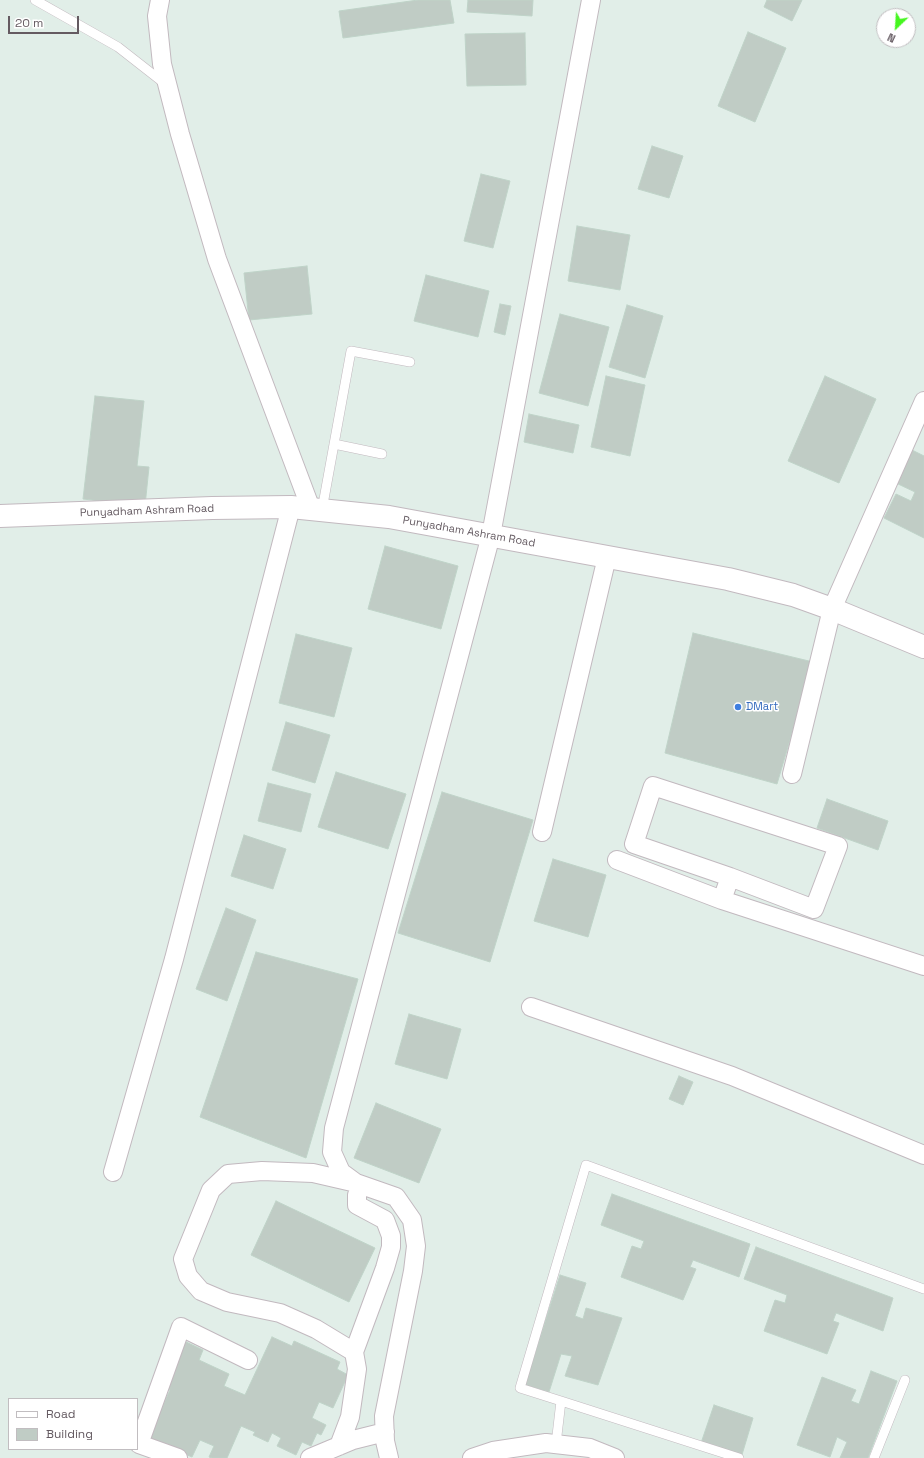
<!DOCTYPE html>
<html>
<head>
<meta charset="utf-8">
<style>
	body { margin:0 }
	#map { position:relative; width:924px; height:1458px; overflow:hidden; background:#e1eee8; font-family:"Space Grotesk",sans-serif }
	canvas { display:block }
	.legend { position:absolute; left:8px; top:1398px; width:130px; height:52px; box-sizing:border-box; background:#fff; border:1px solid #c1bdc0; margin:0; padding:5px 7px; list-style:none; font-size:12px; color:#645a61 }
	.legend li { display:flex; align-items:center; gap:8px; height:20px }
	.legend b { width:20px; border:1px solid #c1bdc0 }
	.north { position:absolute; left:876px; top:8px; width:40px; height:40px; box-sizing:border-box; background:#fff; border:1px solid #c1bdc0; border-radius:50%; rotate:205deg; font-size:11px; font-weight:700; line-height:16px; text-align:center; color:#645a61 }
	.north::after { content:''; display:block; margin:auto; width:14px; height:18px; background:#45f61f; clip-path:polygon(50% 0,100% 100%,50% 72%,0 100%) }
	.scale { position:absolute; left:8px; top:16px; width:71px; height:18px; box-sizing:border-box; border:2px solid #645a61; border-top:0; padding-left:5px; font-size:12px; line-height:14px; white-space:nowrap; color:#645a61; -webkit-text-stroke:3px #fff; paint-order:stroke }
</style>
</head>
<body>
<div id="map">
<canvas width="924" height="1458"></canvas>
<ul class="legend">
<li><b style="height:5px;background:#fff"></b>Road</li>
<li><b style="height:11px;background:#c0ccc5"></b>Building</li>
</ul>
<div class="north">N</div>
<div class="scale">20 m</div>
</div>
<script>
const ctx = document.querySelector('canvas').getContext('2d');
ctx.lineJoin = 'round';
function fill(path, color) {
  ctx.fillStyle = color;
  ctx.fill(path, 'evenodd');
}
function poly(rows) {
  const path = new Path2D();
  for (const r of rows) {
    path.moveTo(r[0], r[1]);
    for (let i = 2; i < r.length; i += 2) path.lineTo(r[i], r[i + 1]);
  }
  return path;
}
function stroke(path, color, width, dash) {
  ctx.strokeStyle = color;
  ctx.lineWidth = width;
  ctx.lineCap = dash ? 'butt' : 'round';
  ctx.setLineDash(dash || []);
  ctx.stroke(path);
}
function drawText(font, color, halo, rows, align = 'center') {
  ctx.font = font + ' "Space Grotesk",sans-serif';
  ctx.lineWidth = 3;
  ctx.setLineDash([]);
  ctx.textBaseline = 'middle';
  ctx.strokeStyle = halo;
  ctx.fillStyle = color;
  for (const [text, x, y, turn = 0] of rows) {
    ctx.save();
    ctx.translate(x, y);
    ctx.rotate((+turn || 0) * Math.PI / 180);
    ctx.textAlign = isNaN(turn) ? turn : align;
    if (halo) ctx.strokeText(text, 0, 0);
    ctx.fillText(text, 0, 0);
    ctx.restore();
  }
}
const building = poly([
	[418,0,450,0,454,23,343,38,339,11,418,0],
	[468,0,533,0,532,16,467,12,468,0],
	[767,0,802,0,792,21,764,7,767,0],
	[748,32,786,48,755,122,718,106,748,32],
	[525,33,526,85,467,86,465,34,525,33],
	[652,146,683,156,669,198,638,189,652,146],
	[481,174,510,181,493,248,464,241,481,174],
	[577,226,630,235,620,290,568,281,577,226],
	[307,266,312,314,249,320,244,273,307,266],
	[426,275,489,291,478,337,414,321,426,275],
	[500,304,511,306,505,335,494,332,500,304],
	[627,305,663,316,645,378,609,367,627,305],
	[560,314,609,327,588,406,539,393,560,314],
	[606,376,645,385,630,456,591,447,606,376],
	[825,376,876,399,839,483,788,461,825,376],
	[95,396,144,401,137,466,149,467,145,506,83,499,95,396],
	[529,414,579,425,573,453,524,442,529,414],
	[912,450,924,456,924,538,884,518,896,494,911,501,915,492,896,483,912,450],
	[385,546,458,566,441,629,368,609,385,546],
	[693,633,813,662,777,784,665,753,693,633],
	[296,634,352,648,334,717,279,703,296,634],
	[286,722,330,735,315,783,272,770,286,722],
	[336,772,406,794,388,849,318,827,336,772],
	[268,783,311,794,301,832,258,821,268,783],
	[442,792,533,820,490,962,398,933,442,792],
	[827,799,888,821,878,850,817,828,827,799],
	[244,835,286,849,273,889,231,876,244,835],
	[553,859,606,875,588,937,534,921,553,859],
	[226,908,256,920,227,1001,196,989,226,908],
	[256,952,358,979,306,1158,200,1117,256,952],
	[409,1014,461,1029,447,1079,395,1064,409,1014],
	[679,1076,693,1082,683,1105,669,1099,679,1076],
	[376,1103,441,1129,419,1183,354,1158,376,1103],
	[612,1194,750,1244,739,1277,693,1260,690,1267,696,1269,683,1300,621,1277,632,1246,641,1249,644,1241,601,1225,612,1194],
	[276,1201,375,1248,349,1302,251,1255,276,1201],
	[756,1247,893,1298,883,1331,836,1313,833,1321,839,1323,827,1354,764,1331,775,1300,785,1303,787,1295,744,1279,756,1247],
	[560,1275,586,1283,575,1316,583,1319,586,1308,622,1318,598,1385,565,1376,572,1356,561,1354,549,1392,525,1385,560,1275],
	[272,1337,292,1346,294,1341,340,1362,337,1369,348,1375,333,1408,319,1402,312,1418,326,1425,321,1435,317,1433,311,1446,302,1442,296,1455,277,1446,281,1438,272,1433,268,1442,253,1435,255,1432,241,1426,227,1458,212,1458,209,1457,214,1446,200,1440,192,1457,148,1438,170,1390,161,1386,182,1340,203,1350,199,1360,229,1374,224,1386,245,1395,272,1337],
	[871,1371,897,1381,868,1458,840,1458,847,1442,837,1437,830,1457,797,1445,822,1377,856,1390,851,1401,859,1404,871,1371],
	[714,1405,753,1418,741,1458,700,1446,714,1405]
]);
const service = poly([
	[35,0,118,47,164,83],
	[334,444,382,454],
	[322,510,351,351,410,362],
	[561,1401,739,1458],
	[556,1444,561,1401,520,1388,586,1165,924,1289],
	[874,1458,905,1380]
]);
const minor = poly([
	[160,0,157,16,162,64,180,134,217,259,311,509],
	[792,774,832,609,924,401],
	[542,832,607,557],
	[617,860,722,900,924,966],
	[722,900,730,877,814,909,838,846,653,786,634,844,730,877],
	[531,1007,732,1076,924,1155],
	[113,1172,174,959,291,507],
	[354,1352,385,1268,391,1247,391,1236,385,1220,357,1205,357,1195,361,1185],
	[339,1446,350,1417,357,1369,354,1352,316,1329,280,1313,227,1302,201,1291,188,1276,183,1259,211,1190,228,1174,262,1171,313,1173,352,1182],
	[178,1458,139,1444,181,1327,248,1360],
	[310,1458,353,1440,385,1432],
	[389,1458,385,1441,384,1416,413,1271,416,1246,412,1220,396,1197,356,1183,341,1172,332,1152,334,1128,491,535,591,0],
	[472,1458,493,1451,546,1443,590,1448,615,1458]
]);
const tertiary = poly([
	[0,516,212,508,291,507,389,517,728,579,793,595,832,609,924,647]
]);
const markers = [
	[738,707,4,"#3f7fe0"]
];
const streetNames = [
	["Punyadham Ashram Road",147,511,-2],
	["Punyadham Ashram Road",469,532,10]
];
const shopNames = [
	["DMart",746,707]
];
fill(building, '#c0ccc5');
stroke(building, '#bfd3c8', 1);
stroke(service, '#c2b9bf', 10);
stroke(minor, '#c2b9bf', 20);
stroke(tertiary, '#c2b9bf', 24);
stroke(service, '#fff', 9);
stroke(minor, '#fff', 18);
stroke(tertiary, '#fff', 22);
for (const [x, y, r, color] of markers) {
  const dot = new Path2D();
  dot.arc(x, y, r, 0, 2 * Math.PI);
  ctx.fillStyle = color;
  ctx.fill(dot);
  stroke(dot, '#fff', 1.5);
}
drawText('11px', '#645a61', '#fff', streetNames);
drawText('11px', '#366cbe', '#fff', shopNames, 'left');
</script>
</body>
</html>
